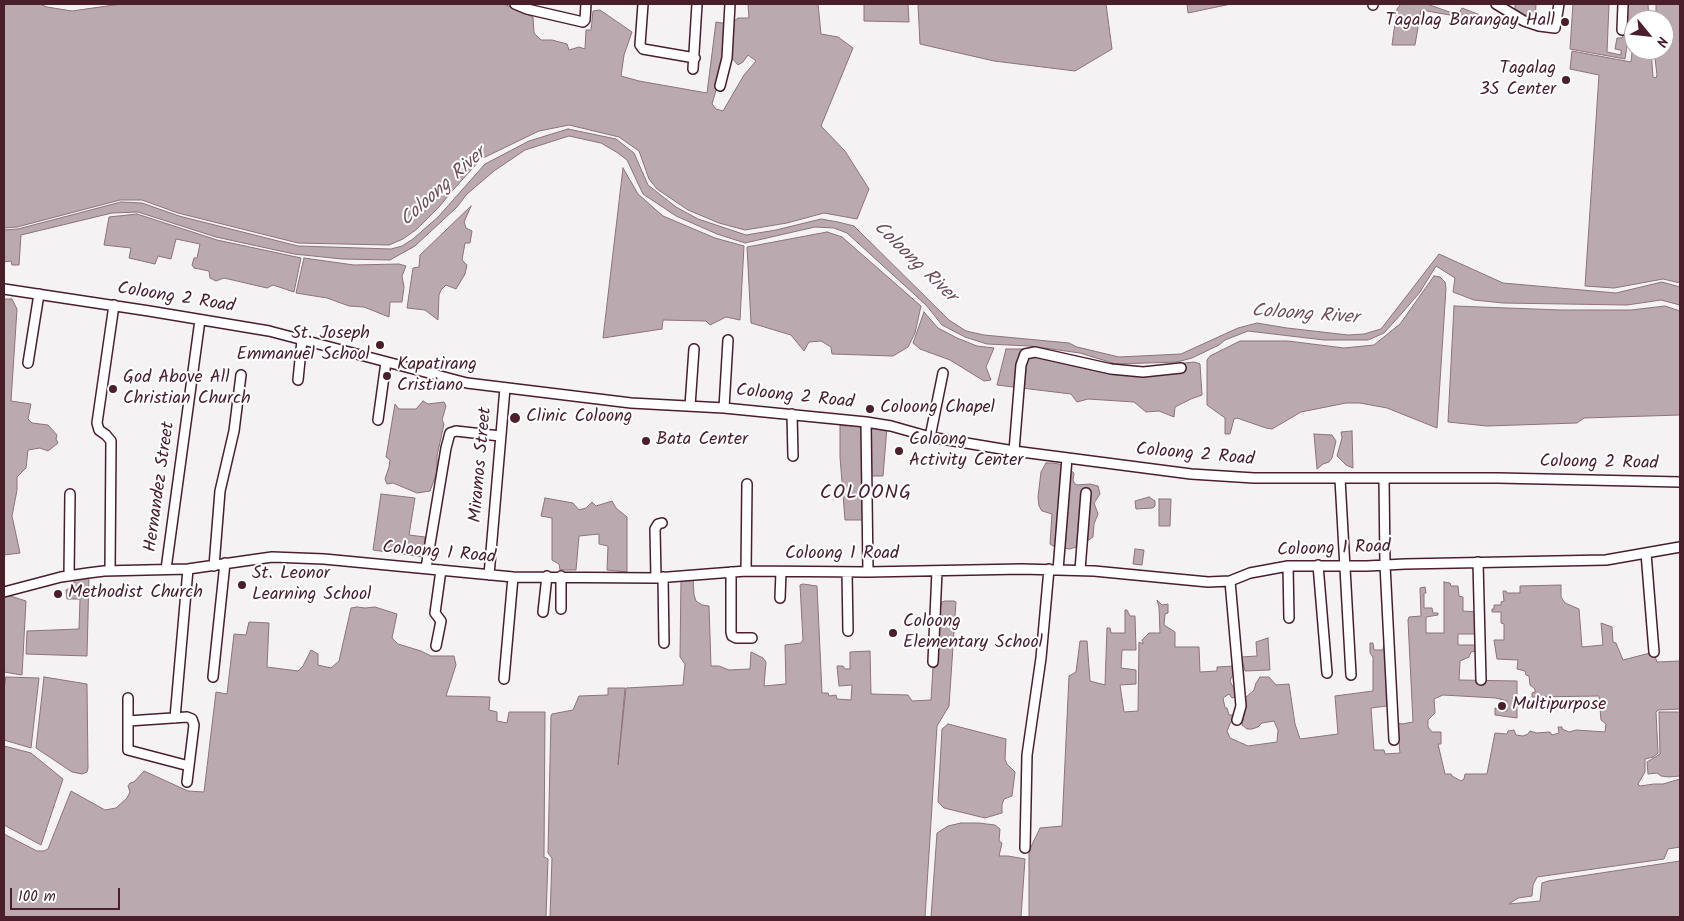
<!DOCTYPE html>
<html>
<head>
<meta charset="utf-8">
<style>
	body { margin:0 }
	#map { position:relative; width:1684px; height:921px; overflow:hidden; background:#f4f2f2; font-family:Kalam,sans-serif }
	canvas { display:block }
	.frame { position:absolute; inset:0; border:5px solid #4a1f2b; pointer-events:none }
	.north { position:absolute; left:1624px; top:10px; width:50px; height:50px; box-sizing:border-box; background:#fff; border:1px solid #b7a5aa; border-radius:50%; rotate:118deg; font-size:14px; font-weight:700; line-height:20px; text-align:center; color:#4a1f2b }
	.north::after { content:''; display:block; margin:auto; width:18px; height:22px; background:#4a1f2b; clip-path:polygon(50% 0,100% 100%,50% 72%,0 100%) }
	.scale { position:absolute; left:10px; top:888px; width:110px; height:22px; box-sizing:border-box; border:2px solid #4a1f2b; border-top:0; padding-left:6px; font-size:15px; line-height:18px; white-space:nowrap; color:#4a1f2b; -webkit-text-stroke:4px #fff; paint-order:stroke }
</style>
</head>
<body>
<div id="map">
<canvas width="1684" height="921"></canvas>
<div class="frame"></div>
<div class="north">N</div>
<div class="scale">100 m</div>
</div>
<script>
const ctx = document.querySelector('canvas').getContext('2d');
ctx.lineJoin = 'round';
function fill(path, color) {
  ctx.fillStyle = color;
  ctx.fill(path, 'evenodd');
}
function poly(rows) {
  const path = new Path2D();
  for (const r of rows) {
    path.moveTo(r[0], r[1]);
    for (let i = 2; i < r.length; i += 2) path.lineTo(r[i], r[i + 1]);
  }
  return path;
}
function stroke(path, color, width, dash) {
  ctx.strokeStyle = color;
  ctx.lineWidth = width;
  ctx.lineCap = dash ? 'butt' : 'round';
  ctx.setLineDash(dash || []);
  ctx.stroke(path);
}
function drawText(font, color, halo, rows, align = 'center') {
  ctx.font = font + ' Kalam,sans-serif';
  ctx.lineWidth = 4;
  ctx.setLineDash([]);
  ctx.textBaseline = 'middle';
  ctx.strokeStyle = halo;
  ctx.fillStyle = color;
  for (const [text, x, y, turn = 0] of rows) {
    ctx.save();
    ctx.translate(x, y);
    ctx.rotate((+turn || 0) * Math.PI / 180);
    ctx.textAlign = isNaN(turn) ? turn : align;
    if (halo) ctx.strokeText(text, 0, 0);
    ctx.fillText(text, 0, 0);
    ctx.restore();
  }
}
const water = poly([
	[4,4,40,4,47,7,72,11,121,4,504,4,533,17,534,33,541,40,552,40,567,44,569,50,579,47,585,49,586,30,591,30,593,11,600,10,632,32,624,55,621,76,639,81,707,93,716,22,728,24,723,66,712,104,716,109,723,111,744,75,756,61,748,55,743,62,738,65,730,56,734,21,738,18,749,18,748,4,818,4,821,34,838,37,853,48,821,126,845,151,869,189,857,219,824,213,787,223,745,230,719,223,688,210,657,189,649,179,639,151,619,137,569,125,539,131,481,159,453,190,439,207,417,229,403,239,389,245,298,243,178,213,142,200,120,200,17,227,4,228,4,4],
	[864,4,908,4,909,22,864,21,864,4],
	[918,4,1106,4,1112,49,1075,71,994,61,920,44,918,4],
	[1187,4,1231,4,1188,13,1187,4],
	[1401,4,1427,4,1458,15,1462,8,1488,18,1487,25,1450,15,1421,10,1415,45,1392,45,1397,9,1401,4],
	[1515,4,1536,4,1535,21,1515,11,1515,4],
	[1573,4,1609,4,1607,52,1621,55,1621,50,1615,49,1617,38,1622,38,1625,30,1629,32,1625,59,1570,49,1573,4],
	[1633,4,1648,4,1649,20,1634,20,1634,50,1651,50,1653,77,1656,78,1657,75,1654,50,1664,50,1664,20,1656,20,1656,4,1680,4,1680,283,1663,279,1614,288,1585,286,1599,75,1570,69,1572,51,1631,62,1634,32,1625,27,1627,5,1633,4],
	[568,129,616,139,634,153,648,185,676,207,698,219,746,235,776,230,821,219,838,222,854,226,949,320,966,331,984,335,1069,343,1077,347,1119,357,1181,354,1238,328,1257,323,1287,328,1348,335,1364,334,1381,329,1439,254,1503,283,1616,293,1662,282,1680,287,1680,305,1661,300,1627,305,1503,303,1474,300,1453,292,1455,278,1436,266,1420,292,1403,312,1384,333,1368,340,1324,340,1248,331,1225,340,1219,345,1192,358,1177,362,1116,364,1080,353,1030,346,987,344,965,337,942,325,926,305,847,233,834,228,815,227,745,243,717,234,676,216,643,194,627,160,618,153,601,143,569,136,525,150,494,171,467,194,457,207,415,246,390,260,342,259,294,254,216,237,138,212,112,213,21,235,19,265,12,265,11,261,4,262,4,230,18,229,121,202,142,203,179,216,298,246,391,249,402,246,413,239,438,217,485,164,529,141,568,129],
	[623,168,638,194,663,216,715,238,744,246,740,320,726,317,710,325,706,321,663,320,662,329,603,338,623,168],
	[471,206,464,222,466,228,472,231,470,243,465,243,462,260,467,265,465,274,456,289,446,285,441,290,439,295,438,320,425,310,407,308,413,268,419,267,420,255,471,206],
	[137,214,217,240,301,258,294,292,273,285,267,288,224,278,216,281,210,278,209,271,194,268,192,265,194,258,197,258,200,244,176,239,171,259,158,256,155,264,129,258,131,248,104,245,109,217,137,214],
	[827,232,842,237,921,306,915,333,908,347,893,356,832,354,831,347,821,341,809,342,804,351,791,335,751,323,747,247,827,232],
	[304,258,354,265,399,264,406,266,402,276,404,287,402,302,390,302,389,317,364,307,349,306,327,298,296,293,304,258],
	[1434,276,1440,277,1445,282,1446,288,1437,428,1387,408,1360,403,1346,403,1301,412,1272,429,1266,428,1237,418,1234,419,1230,434,1225,434,1225,418,1207,405,1207,360,1210,356,1240,341,1288,341,1344,348,1374,345,1400,324,1434,276],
	[4,299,12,299,17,309,11,401,31,404,28,419,32,423,48,425,57,435,56,439,58,443,48,451,40,448,28,450,26,468,17,477,17,490,12,516,20,553,4,555,4,299],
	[1454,306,1561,310,1631,310,1665,306,1680,311,1680,415,1584,418,1577,423,1487,426,1448,422,1454,306],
	[924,312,938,328,957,338,977,346,994,348,986,367,991,380,984,381,950,360,920,349,913,343,924,312],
	[1006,349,1022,349,1076,356,1115,368,1131,369,1194,362,1200,364,1202,395,1191,399,1175,407,1174,417,1159,411,1146,412,1134,402,1088,399,1077,402,1071,394,997,385,1006,349],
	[423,401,428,404,444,402,446,406,442,420,444,424,437,456,437,472,430,491,417,493,393,483,387,484,385,479,389,467,390,460,386,457,395,404,399,409,416,409,423,401],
	[846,421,861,422,863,520,845,520,840,457,840,425,846,426,846,421],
	[871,425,887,427,883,476,870,476,871,425],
	[1352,431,1353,468,1346,465,1337,456,1342,438,1341,432,1352,431],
	[1314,434,1332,435,1336,441,1332,458,1329,462,1323,464,1317,469,1314,434],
	[1046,463,1053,463,1064,465,1074,473,1073,481,1076,485,1090,484,1098,486,1100,494,1094,503,1098,514,1094,524,1093,537,1080,546,1069,549,1064,548,1060,550,1050,544,1052,514,1042,511,1039,506,1038,497,1041,472,1046,463],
	[381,494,415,498,409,535,425,537,423,557,373,550,381,494],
	[1149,497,1155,501,1155,506,1153,508,1136,509,1135,501,1149,497],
	[545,498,573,503,579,510,586,508,592,502,596,506,612,501,616,508,627,517,627,572,607,570,608,546,599,544,599,534,579,536,576,570,560,570,559,564,552,560,552,518,541,516,545,498],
	[1159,499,1171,499,1170,526,1159,526,1159,499],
	[1135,549,1144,550,1142,565,1133,564,1135,549],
	[89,575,87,656,26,654,27,631,79,629,80,599,67,599,66,590,72,587,76,577,89,575],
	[693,578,694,595,696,601,702,605,709,606,711,666,719,666,729,670,750,669,751,652,763,658,766,662,764,686,786,684,785,645,801,643,803,640,800,585,803,584,817,586,822,693,828,693,829,696,836,695,837,699,851,700,852,685,839,686,837,666,843,666,845,669,850,669,850,652,870,651,871,694,908,695,912,701,931,700,933,668,936,667,940,607,942,602,945,601,954,601,956,602,949,706,937,726,925,917,550,917,552,858,548,853,551,716,552,714,573,710,579,696,608,695,608,688,625,688,618,765,626,688,683,685,685,664,680,657,681,579,693,578],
	[1444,582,1450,583,1451,586,1458,586,1459,596,1463,597,1463,611,1477,612,1477,634,1458,634,1458,645,1478,645,1478,651,1471,652,1469,657,1460,661,1459,680,1517,681,1517,718,1495,715,1495,708,1498,708,1498,710,1507,711,1507,701,1496,698,1443,695,1434,699,1435,713,1428,720,1428,727,1432,732,1441,732,1441,744,1438,744,1445,774,1451,774,1452,776,1461,781,1464,779,1465,774,1487,774,1495,733,1507,734,1508,731,1514,730,1516,735,1523,736,1528,734,1530,731,1536,733,1550,732,1552,735,1559,733,1558,727,1562,727,1562,729,1569,732,1576,730,1605,732,1606,724,1601,720,1599,696,1532,697,1532,693,1535,692,1535,689,1530,685,1529,676,1526,675,1525,671,1517,669,1518,660,1497,659,1494,640,1504,640,1504,624,1501,623,1501,612,1492,612,1492,609,1494,609,1494,605,1501,605,1501,602,1504,601,1503,591,1506,591,1507,593,1520,593,1520,586,1561,585,1561,597,1565,603,1579,609,1582,647,1603,645,1601,623,1612,627,1613,642,1616,643,1623,660,1650,653,1654,654,1657,662,1680,661,1680,709,1658,710,1656,712,1658,753,1653,757,1645,759,1645,772,1638,784,1640,786,1654,784,1663,784,1680,779,1680,847,1668,849,1664,859,1537,877,1533,885,1532,896,1518,898,1509,904,1540,901,1542,883,1548,881,1680,861,1680,917,1029,917,1029,851,1040,828,1062,826,1069,676,1076,672,1080,641,1087,641,1090,681,1105,685,1107,628,1110,628,1111,633,1125,633,1125,610,1127,610,1130,616,1135,616,1136,650,1122,650,1121,668,1136,670,1136,684,1120,685,1124,712,1138,711,1139,642,1143,644,1142,640,1149,633,1160,633,1159,607,1157,600,1162,605,1168,604,1168,613,1165,614,1164,625,1175,632,1175,647,1199,647,1200,672,1217,671,1217,667,1235,666,1235,675,1232,676,1230,681,1233,687,1236,689,1236,697,1232,698,1229,694,1223,698,1225,708,1227,708,1229,715,1234,715,1227,731,1230,738,1248,746,1277,742,1278,730,1274,721,1262,723,1258,727,1252,729,1247,729,1242,725,1245,708,1245,698,1254,690,1256,683,1260,677,1269,677,1276,685,1289,684,1295,724,1300,739,1338,734,1335,696,1373,691,1373,657,1370,653,1370,643,1373,643,1374,650,1383,650,1384,643,1387,644,1387,706,1371,708,1374,750,1384,750,1385,754,1400,753,1397,723,1402,724,1413,722,1408,620,1409,617,1421,616,1420,588,1425,587,1426,593,1424,593,1424,608,1432,608,1433,613,1438,613,1438,615,1426,617,1426,633,1444,633,1444,582],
	[4,589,7,595,26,601,22,675,4,672,4,589],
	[357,607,365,608,375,607,397,614,392,638,398,644,421,651,431,656,454,656,456,665,446,696,490,697,489,710,497,712,497,721,507,723,509,712,545,712,544,857,548,859,546,917,4,917,4,834,37,851,44,851,48,849,71,791,105,810,116,808,127,798,130,792,128,786,130,783,134,782,144,771,188,791,204,792,216,692,227,694,234,634,246,635,249,622,269,623,267,667,298,671,303,666,311,650,318,654,318,665,331,668,339,661,351,608,357,607],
	[1268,638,1270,670,1245,671,1241,657,1257,656,1256,642,1268,638],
	[6,677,39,678,31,748,4,740,4,688,6,677],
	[44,677,87,684,88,768,87,772,82,774,72,772,36,748,44,677],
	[1659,712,1680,712,1680,776,1669,777,1661,776,1657,773,1648,774,1647,762,1660,754,1659,712],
	[948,724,1006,739,1005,759,1007,764,1015,772,1012,796,1004,799,1002,805,1002,813,985,818,944,808,938,802,942,729,948,724],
	[4,746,31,753,63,779,41,845,4,825,4,746],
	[961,823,979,823,995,825,1000,829,999,841,1002,843,999,856,1008,856,1025,859,1021,917,931,917,937,833,948,826,961,823]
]);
const minor = poly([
	[515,4,527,9,583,22,585,20,586,4],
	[643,4,640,45,643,49,695,58],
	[1496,4,1524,21,1539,26,1555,28,1559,4],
	[1373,5,1373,4],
	[1622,30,1623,4],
	[693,69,697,4],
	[720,86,727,58,730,4],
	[4,289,149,311,269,331,467,383,631,403,724,408,866,422,891,426,930,437,1014,451,1191,474,1254,478,1498,478,1680,482],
	[28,363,39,294],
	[298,380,302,340],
	[690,406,694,349],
	[724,408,728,340],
	[792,414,793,456],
	[378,420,386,362],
	[866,422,868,572],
	[930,437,943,373],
	[1014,451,1019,389,1021,365,1025,354,1035,352,1111,369,1143,372,1181,368],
	[1340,479,1351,675],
	[1384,479,1385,565,1394,740],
	[1646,553,1654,652],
	[1478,562,1481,680],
	[1318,565,1327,673],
	[214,566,220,491,234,431,241,375],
	[1288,566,1289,618],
	[426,568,446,448,450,433,456,431,500,436],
	[166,569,200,320],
	[1058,570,1067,458],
	[1080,570,1086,493],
	[110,571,111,441,106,435,99,430,97,423,114,305],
	[746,571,747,484],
	[731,572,731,632,732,636,736,638,752,638],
	[847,572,848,631],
	[489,575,505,388],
	[69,576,70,494],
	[663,577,664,643],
	[656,578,655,529,658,524,662,523],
	[1230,581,1241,706,1237,720],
	[4,592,61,577,88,573,104,571,188,569,272,557,324,559,513,577,656,578,746,571,868,572,1022,569,1094,571,1208,582,1230,581,1250,573,1288,566,1367,566,1405,564,1606,560,1680,547],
	[780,598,781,572],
	[561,609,561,576],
	[543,612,547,576],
	[436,646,441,621,435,613,441,570],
	[933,662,937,571],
	[213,677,225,563],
	[504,679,513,577],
	[128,698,128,750,189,766],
	[175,718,188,569],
	[128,721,187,717,192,719,194,725,187,782],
	[1025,848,1027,755,1041,658,1049,569]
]);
const markers = [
	[1565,22,5,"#4a1f2b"],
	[1566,80,5,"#4a1f2b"],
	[380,345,5,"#4a1f2b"],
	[387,376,5,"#4a1f2b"],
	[113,389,5,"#4a1f2b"],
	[870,409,5,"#4a1f2b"],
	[515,418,6,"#4a1f2b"],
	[646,441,5,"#4a1f2b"],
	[899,451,5,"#4a1f2b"],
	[242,585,5,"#4a1f2b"],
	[58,594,5,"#4a1f2b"],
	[893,633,5,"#4a1f2b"],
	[1502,706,5,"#4a1f2b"]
];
const poiNames = [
	["Tagalag Barangay Hall",1555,22,"right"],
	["Tagalag",1556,70,"right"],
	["3S Center",1556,91,"right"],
	["St. Joseph",370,335,"right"],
	["Emmanuel School",370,356,"right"],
	["Kapatirang",397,366],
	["Cristiano",397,387],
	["God Above All",123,379],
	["Christian Church",123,400],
	["Coloong Chapel",880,409],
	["Clinic Coloong",526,418],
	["Bata Center",656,441],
	["Coloong",909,441],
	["Activity Center",909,462],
	["St. Leonor",252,575],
	["Learning School",252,596],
	["Methodist Church",68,594],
	["Coloong",903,623],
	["Elementary School",903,644],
	["Multipurpose",1512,706]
];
const streetNames = [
	["Coloong 2 Road",176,299,9],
	["Coloong 2 Road",795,398,6],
	["Coloong 2 Road",1195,456,5],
	["Coloong 2 Road",1599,464,1],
	["Miramos Street",482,465,-85],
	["Hernandez Street",161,487,-82],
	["Coloong 1 Road",1334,550,-2],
	["Coloong 1 Road",439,554,5],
	["Coloong 1 Road",842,555]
];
const waterNames = [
	["Coloong River",444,188,-42],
	["Coloong River",914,263,44],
	["Coloong River",1305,316,4]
];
const quarterNames = [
	["COLOONG",866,495]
];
fill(water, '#baa9ae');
stroke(water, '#8d727a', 1);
stroke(minor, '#4a1f2b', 12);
stroke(minor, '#fff', 9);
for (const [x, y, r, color] of markers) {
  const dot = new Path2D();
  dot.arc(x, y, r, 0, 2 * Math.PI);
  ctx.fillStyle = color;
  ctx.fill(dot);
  stroke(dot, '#fff', 2);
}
drawText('18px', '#4a1f2b', '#fff', poiNames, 'left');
drawText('18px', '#4a1f2b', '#fff', streetNames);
drawText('italic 19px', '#714f59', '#fff', waterNames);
ctx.letterSpacing = '1px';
drawText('20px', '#4a1f2b', '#fff', quarterNames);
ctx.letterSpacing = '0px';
</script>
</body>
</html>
